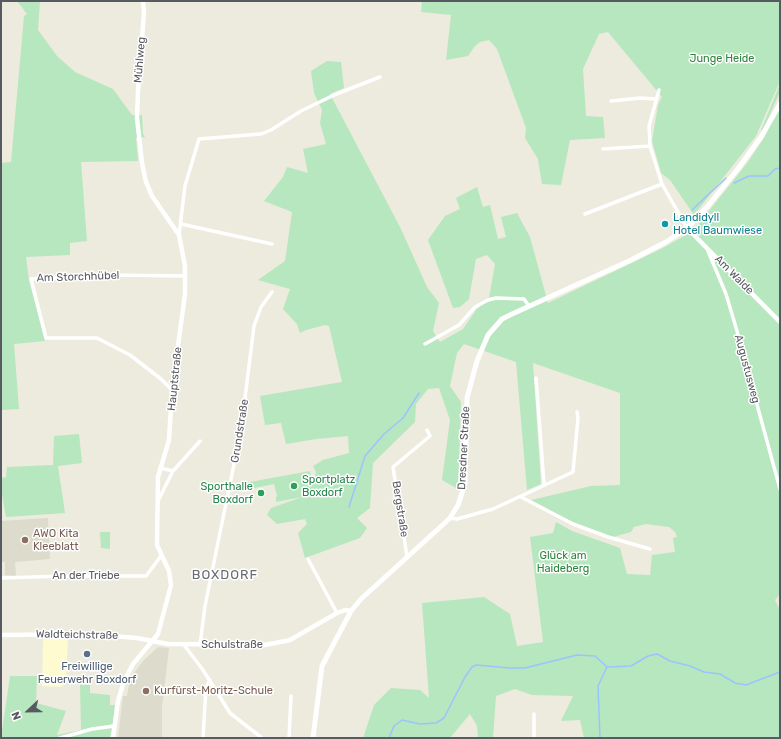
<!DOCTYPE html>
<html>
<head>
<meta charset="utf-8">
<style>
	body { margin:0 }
	#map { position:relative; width:781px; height:739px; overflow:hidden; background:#ecebdd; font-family:Rubik,sans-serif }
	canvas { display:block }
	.frame { position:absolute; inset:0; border:2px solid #575a61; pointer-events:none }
	.north { position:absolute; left:8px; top:691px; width:40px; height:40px; -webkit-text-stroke:3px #fff; paint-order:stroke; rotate:248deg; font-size:11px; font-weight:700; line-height:16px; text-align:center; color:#575a61 }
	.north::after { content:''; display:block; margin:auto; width:14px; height:18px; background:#575a61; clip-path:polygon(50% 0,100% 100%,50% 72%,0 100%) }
</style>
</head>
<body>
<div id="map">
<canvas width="781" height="739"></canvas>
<div class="frame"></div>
<div class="north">N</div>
</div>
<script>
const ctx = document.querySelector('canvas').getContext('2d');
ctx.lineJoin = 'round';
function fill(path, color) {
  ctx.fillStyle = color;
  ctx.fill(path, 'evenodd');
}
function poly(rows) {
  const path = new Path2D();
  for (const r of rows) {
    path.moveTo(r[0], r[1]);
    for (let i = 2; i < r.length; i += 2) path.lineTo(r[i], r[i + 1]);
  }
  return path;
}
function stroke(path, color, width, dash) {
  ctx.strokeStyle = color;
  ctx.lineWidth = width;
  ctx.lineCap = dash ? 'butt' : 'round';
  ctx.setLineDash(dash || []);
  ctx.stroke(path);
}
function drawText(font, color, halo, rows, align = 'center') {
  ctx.font = font + ' Rubik,sans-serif';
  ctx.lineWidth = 3;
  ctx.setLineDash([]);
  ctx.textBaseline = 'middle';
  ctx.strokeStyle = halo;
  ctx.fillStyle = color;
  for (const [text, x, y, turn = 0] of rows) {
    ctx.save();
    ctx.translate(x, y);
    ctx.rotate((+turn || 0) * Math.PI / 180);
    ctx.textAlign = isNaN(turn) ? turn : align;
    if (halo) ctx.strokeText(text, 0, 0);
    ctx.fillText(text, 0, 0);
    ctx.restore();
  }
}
const commercial = poly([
	[68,637,66,683,61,687,42,686,43,638]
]);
const education = poly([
	[48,518,50,559,15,562,16,576,5,575,5,562,1,562,1,521],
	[158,647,169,648,162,707,162,738,118,738,123,696,127,696,130,679,143,661]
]);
const green = poly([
	[17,1,40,1,38,30,57,56,75,72,113,89,132,115,142,115,143,134,145,137,136,138,138,161,81,162,87,241,70,243,70,255,26,257,29,280,45,341,14,344,19,409,1,410,1,163,11,162,24,16,27,14],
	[422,1,780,1,780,81,756,136,694,215,670,180,661,173,652,141,658,105,662,97,608,32,599,34,583,69,586,116,603,117,605,138,570,140,561,185,542,184,538,159,525,138,526,128,497,49,489,40,480,42,475,46,468,56,446,60,451,15,421,12],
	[327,61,341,62,344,88,330,94,401,229,427,287,439,303,433,331,440,342,463,329,476,310,489,298,495,264,487,255,476,259,469,299,460,307,453,308,428,240,445,216,460,209,456,198,477,187,483,207,490,205,498,239,506,237,501,217,517,213,530,237,548,303,661,249,693,231,748,162,764,138,780,104,780,594,775,600,780,610,780,738,584,738,580,720,561,721,573,696,532,695,515,689,496,696,493,738,478,738,477,726,470,714,450,738,363,738,374,705,391,688,420,690,429,698,422,603,484,597,510,614,517,646,543,642,530,537,553,533,556,522,572,531,620,548,627,574,650,575,652,555,675,552,673,538,677,537,675,532,669,527,646,524,634,527,631,532,613,537,572,522,531,500,591,486,620,485,620,393,533,363,541,484,527,490,516,362,464,344,457,353,450,386,461,402,458,489,442,480,450,420,439,388,428,389,416,404,415,422,373,463,370,508,357,518,367,528,360,538,305,558,298,533,307,524,305,519,277,524,267,515,271,508,302,497,276,502,276,497,277,496,274,484,235,492,233,485,310,471,313,486,316,472,313,466,323,460,349,453,348,436,316,439,286,444,281,423,265,425,260,396,342,382,329,326,325,325,306,330,300,333,297,324,283,309,290,289,258,280,285,261,292,212,264,201,283,177,287,167,308,173,303,149,326,144,320,123,322,110,314,93,311,71],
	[780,84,780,92,762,132,761,130],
	[79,434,82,463,58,466,65,513,6,517,1,489,1,478,6,477,7,467,53,465,54,436],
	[100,532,110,532,110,549,101,548],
	[10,676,37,676,36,703,66,711,57,735,81,730,80,685,90,685,90,693,110,695,110,705,115,705,113,724,86,730,112,727,110,738,1,738]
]);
const stream = poly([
	[734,183,749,176,768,176,775,169,780,168],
	[692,210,726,178],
	[349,507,365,456,384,434,403,418,419,393],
	[389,738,394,726,402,720,420,724,436,723,444,718,465,677,472,667,476,665,510,668,525,668,577,655,595,656,607,667],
	[600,738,598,686,607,667,631,666,648,656,657,654,670,661,690,666,704,672,720,674,735,683,746,685,780,672]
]);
const minor = poly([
	[659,90,649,126,650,146,662,184,687,228],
	[611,101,640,98,656,99],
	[603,149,650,146],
	[585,214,662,184],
	[181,224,272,244],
	[179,235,185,186,199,139,261,134,271,130,301,111,334,95,380,77],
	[708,251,726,294,737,331,780,489],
	[425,344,459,325,475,307,488,300,496,298,524,299,529,306],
	[536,378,544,484],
	[172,390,161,379,130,355,97,338,46,338,31,279,113,275,185,276],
	[173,471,200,441],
	[521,497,573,524,608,537,650,549],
	[158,501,173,471,160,468],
	[450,518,457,519,493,509,573,472,578,418,577,412],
	[407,557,393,467,430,436,427,430],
	[308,559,337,613],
	[1,578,65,576,146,576,161,556],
	[184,645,203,670,230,713,262,738],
	[200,645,205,606,241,430,254,326,261,307,272,292],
	[534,714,534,738],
	[60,738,92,729,115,726],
	[203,738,206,688,210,680],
	[289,738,291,696]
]);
const tertiary = poly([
	[687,228,780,322],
	[1,635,87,634,137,638,168,644,265,645,290,640,337,613,345,610,351,611],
	[113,738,118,701,124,681,133,664,158,634,171,585,169,571,157,545,158,477,169,440,172,390,185,294,185,266,179,235,152,196,146,182,142,163,137,118,138,91,144,12,143,1]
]);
const secondary = poly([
	[313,738,322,666,351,611,361,599,437,530,450,518,458,505,465,484,467,398,477,361,488,335,502,319,512,314,629,261,666,242,687,228,707,207,737,170,761,137,780,104]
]);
const markers = [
	[665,224,4,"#0f9aa8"],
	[294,486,4,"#2e9e5b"],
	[261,493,4,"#2e9e5b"],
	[25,540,4,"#8d6e63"],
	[87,654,4,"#5c6f8a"],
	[146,691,4,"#8d6e63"]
];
const parkNames = [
	["Junge Heide",722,59],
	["Glück am",563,556],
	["Haideberg",563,569]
];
const streetNames = [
	["Mühlweg",140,60,-85],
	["Am Walde",734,275,45],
	["Am Storchhübel",78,277,-2],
	["Augustusweg",747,369,75],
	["Hauptstraße",175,379,-84],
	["Grundstraße",240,431,-81],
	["Dresdner Straße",464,448,-87],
	["Bergstraße",400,509,81],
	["An der Triebe",86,576],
	["Waldteichstraße",77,635,1],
	["Schulstraße",232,645]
];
const cultureNames = [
	["Landidyll",673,218],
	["Hotel Baumwiese",673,231]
];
const leisureNames = [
	["Sportplatz",302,480],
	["Boxdorf",302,493],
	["Sporthalle",253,487,"right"],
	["Boxdorf",253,500,"right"]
];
const educationNames = [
	["AWO Kita",33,534],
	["Kleeblatt",33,547],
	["Kurfürst-Moritz-Schule",154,691]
];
const serviceNames = [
	["Freiwillige",87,667],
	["Feuerwehr Boxdorf",87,680]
];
const quarterNames = [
	["BOXDORF",225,575]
];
fill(commercial, '#fffbd0');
fill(education, '#dcdbcc');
fill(green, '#b7e7be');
stroke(stream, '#9bc4ff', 1.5);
stroke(minor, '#fff', 3.5);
stroke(tertiary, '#fff', 4.5);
stroke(secondary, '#fff', 5);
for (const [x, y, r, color] of markers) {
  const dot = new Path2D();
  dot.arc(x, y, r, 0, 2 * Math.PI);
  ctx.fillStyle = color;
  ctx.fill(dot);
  stroke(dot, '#fff', 1.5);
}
drawText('11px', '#2c843d', '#fff', parkNames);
drawText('11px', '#575a61', '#fff', streetNames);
drawText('11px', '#0d838f', '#fff', cultureNames, 'left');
drawText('11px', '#27864d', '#fff', leisureNames, 'left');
drawText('11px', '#785e54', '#fff', educationNames, 'left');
drawText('11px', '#4e5e75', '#fff', serviceNames);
ctx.letterSpacing = '1px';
drawText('13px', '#686c73', '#fff', quarterNames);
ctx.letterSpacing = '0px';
</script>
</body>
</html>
